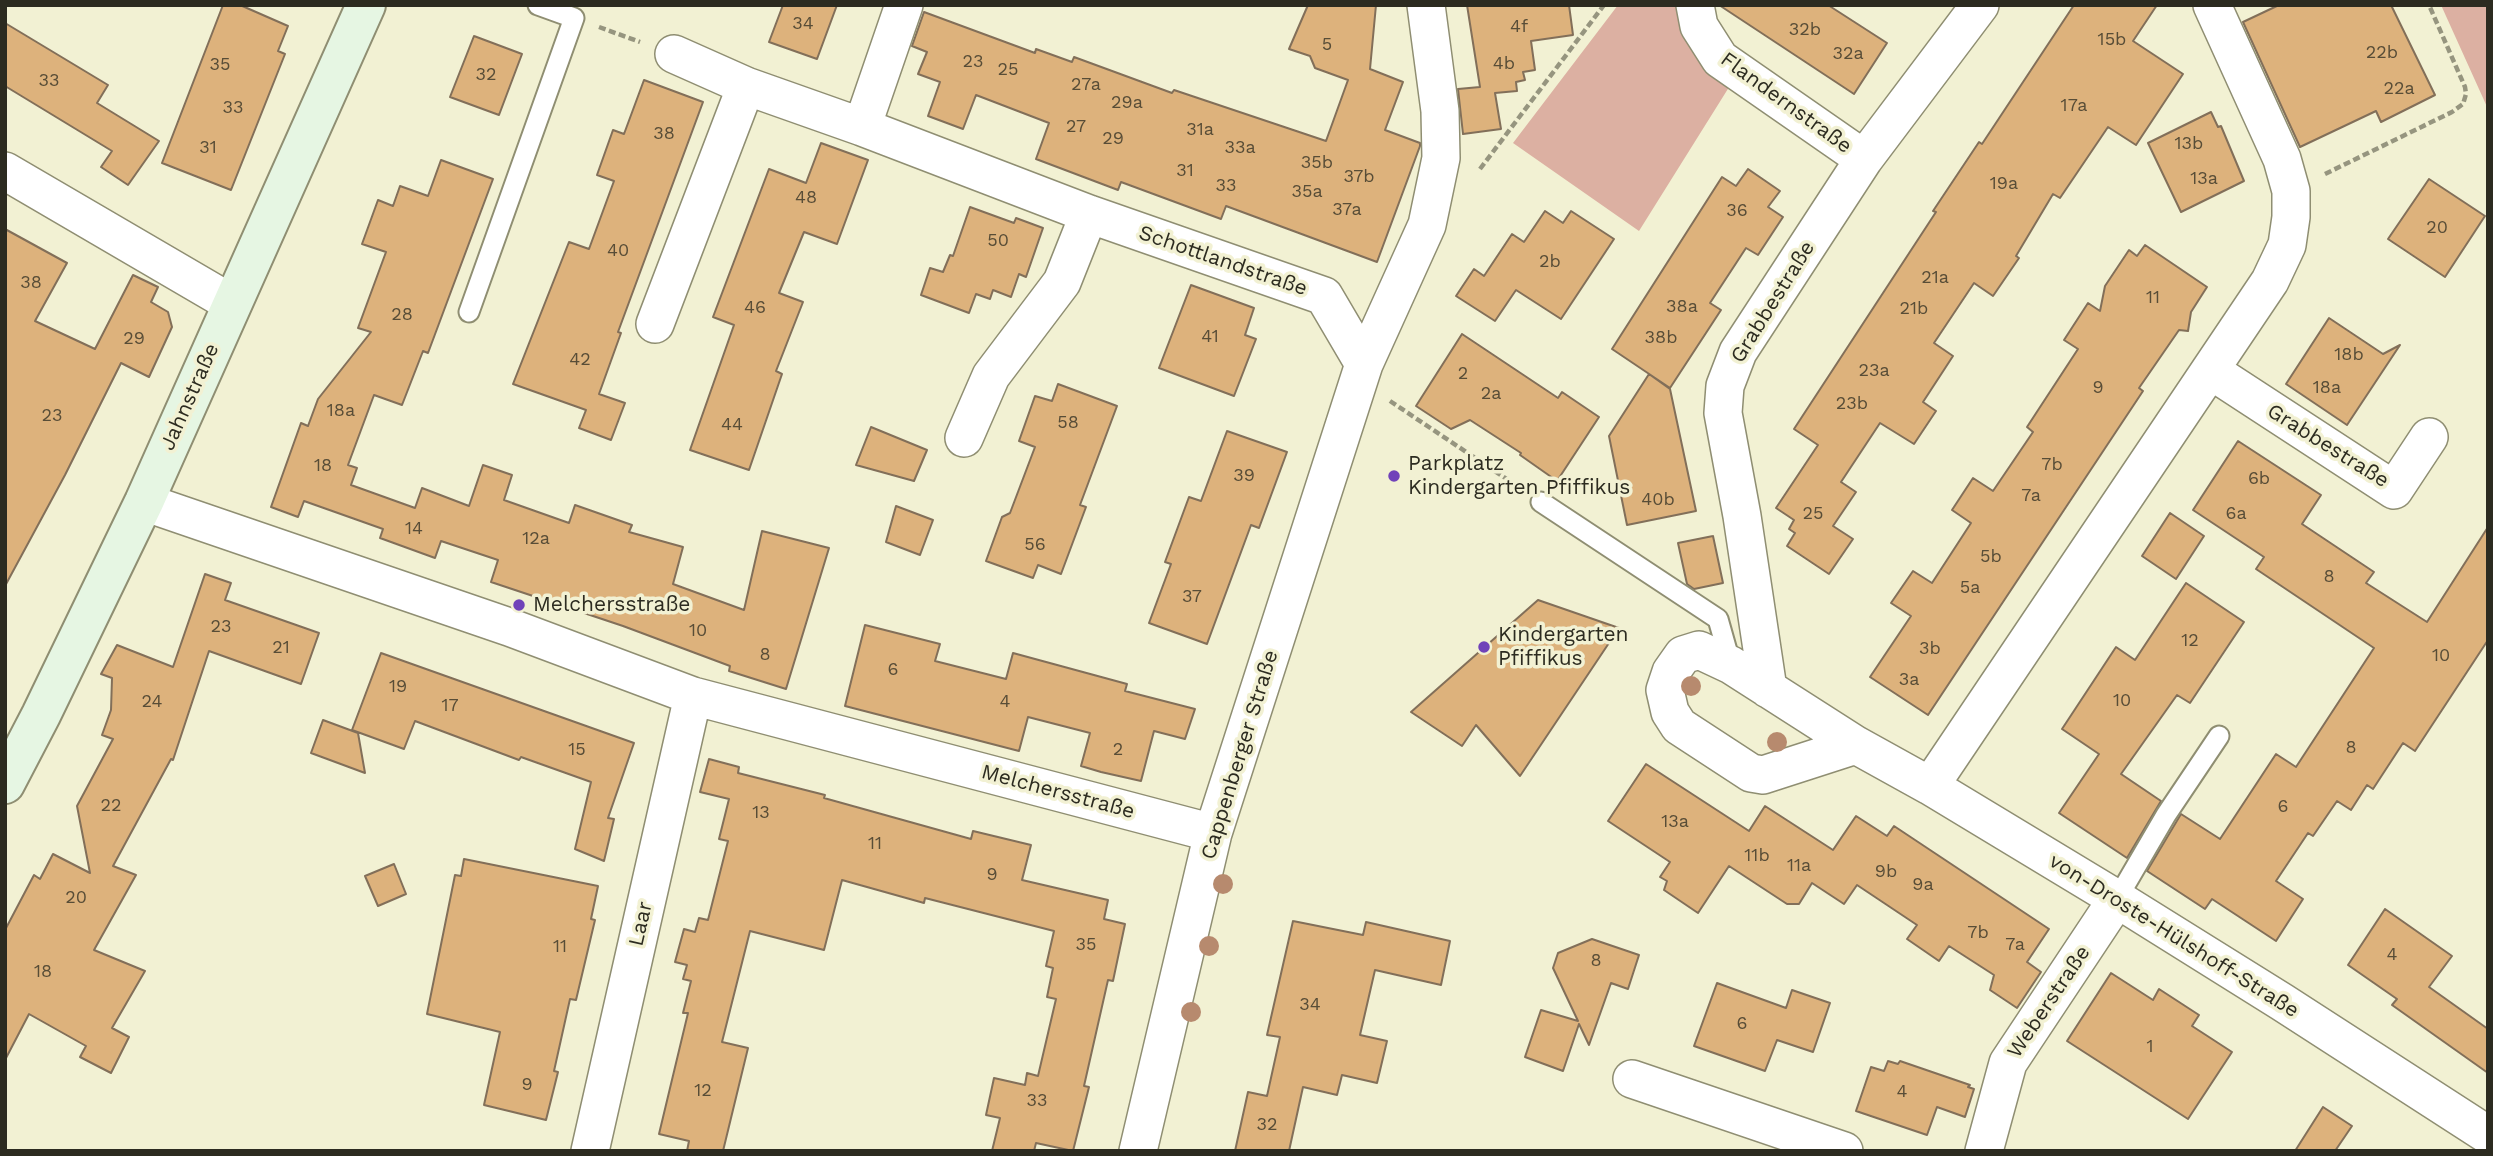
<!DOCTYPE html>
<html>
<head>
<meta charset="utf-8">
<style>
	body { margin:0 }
	#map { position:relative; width:2493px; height:1156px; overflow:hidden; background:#f2f1d3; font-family:"Work Sans",sans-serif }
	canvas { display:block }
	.frame { position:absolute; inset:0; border:7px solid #2c2b20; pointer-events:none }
</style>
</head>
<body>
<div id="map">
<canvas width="2493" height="1156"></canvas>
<div class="frame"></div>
</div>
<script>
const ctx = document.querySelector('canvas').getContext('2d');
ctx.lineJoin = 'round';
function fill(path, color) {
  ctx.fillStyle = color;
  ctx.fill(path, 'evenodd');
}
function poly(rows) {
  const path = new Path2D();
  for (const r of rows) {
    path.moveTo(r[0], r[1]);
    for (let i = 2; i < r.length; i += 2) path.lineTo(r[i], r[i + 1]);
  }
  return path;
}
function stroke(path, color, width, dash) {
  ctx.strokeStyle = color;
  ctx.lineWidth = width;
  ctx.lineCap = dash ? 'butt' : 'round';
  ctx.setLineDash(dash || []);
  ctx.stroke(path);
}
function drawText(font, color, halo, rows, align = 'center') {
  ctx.font = font + ' "Work Sans",sans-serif';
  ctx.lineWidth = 7;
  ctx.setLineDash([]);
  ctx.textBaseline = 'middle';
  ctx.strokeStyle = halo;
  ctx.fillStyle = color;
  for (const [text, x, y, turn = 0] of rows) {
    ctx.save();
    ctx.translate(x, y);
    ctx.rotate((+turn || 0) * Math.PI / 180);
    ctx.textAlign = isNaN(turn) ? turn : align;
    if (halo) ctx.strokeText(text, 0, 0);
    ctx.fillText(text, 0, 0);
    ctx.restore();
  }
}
const green = poly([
	[1618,5,1676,5,1683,27,1731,84,1639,231,1513,143],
	[2441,5,2488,5,2488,109]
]);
const building = poly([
	[223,5,240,5,288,26,278,51,285,54,231,190,162,163,223,5],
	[783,5,837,5,817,59,769,42,783,5],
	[1308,5,1376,5,1370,69,1403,82,1385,130,1420,143,1420,146,1377,262,1226,206,1221,219,1121,182,1118,190,1036,159,1049,123,976,95,963,129,928,116,940,82,918,74,927,52,912,46,924,12,1035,53,1036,49,1072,62,1074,57,1172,93,1174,90,1326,141,1348,80,1315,68,1310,56,1289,49,1308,5],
	[1467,5,1569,5,1573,35,1531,41,1535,70,1523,72,1525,80,1516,82,1517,91,1495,93,1501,129,1463,134,1458,89,1480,87,1467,5],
	[1719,5,1828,5,1887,43,1854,94,1719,5],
	[2074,5,2157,5,2133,41,2183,74,2136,145,2108,127,2060,198,2053,194,2016,256,2019,258,1993,296,1974,283,1934,343,1953,356,1923,402,1936,411,1914,444,1880,423,1841,482,1856,492,1833,526,1853,539,1829,574,1787,546,1795,533,1789,529,1794,520,1776,508,1818,445,1794,429,1936,212,1933,211,1979,142,1982,144,2074,5],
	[2279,5,2391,5,2435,95,2381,122,2376,111,2300,147,2243,22,2279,5],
	[5,23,108,85,97,103,159,141,128,185,101,167,112,151,5,86,5,23],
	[474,36,522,54,499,115,450,97,474,36],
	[644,80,703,102,618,332,621,333,599,394,625,403,611,440,579,428,586,410,513,384,569,242,589,249,614,181,597,175,613,130,624,134,644,80],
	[2211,112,2218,127,2221,126,2244,181,2181,212,2148,143,2211,112],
	[821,143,868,160,837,244,804,232,779,293,803,302,776,371,782,374,749,470,690,450,734,325,713,317,769,169,806,183,821,143],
	[441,160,493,179,428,353,423,351,402,405,374,395,348,465,357,468,351,485,415,508,422,488,469,506,483,465,512,475,504,500,569,523,575,505,632,525,629,532,683,547,673,584,744,610,762,531,829,548,786,689,729,671,730,666,623,626,491,582,498,560,441,541,435,558,380,538,383,529,304,501,298,517,271,507,301,423,308,426,318,399,371,332,358,328,386,252,362,244,378,200,393,206,400,186,428,196,441,160],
	[1748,169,1780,191,1768,207,1783,217,1758,255,1746,248,1710,303,1721,310,1670,388,1612,349,1722,177,1736,186,1748,169],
	[2429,179,2485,216,2445,277,2388,239,2429,179],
	[970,207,1014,223,1016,218,1043,228,1026,277,1019,274,1011,297,993,290,990,299,976,294,969,313,921,295,930,268,943,272,950,255,953,256,970,207],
	[1545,211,1563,223,1571,211,1614,239,1561,319,1516,290,1495,321,1456,296,1474,269,1484,276,1512,234,1524,242,1545,211],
	[5,229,67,263,35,321,95,349,133,275,158,287,151,302,168,312,172,327,149,377,121,363,65,475,5,586,5,229],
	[2145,245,2207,287,2191,312,2188,331,2179,330,2139,388,2143,391,1928,715,1870,677,1911,616,1891,603,1913,571,1932,583,1971,523,1952,510,1973,478,1993,491,2033,432,2027,427,2078,349,2064,340,2088,303,2100,311,2105,286,2129,250,2137,256,2145,245],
	[1191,285,1254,308,1245,335,1256,339,1234,396,1159,368,1191,285],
	[2329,318,2383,354,2400,345,2347,425,2286,384,2329,318],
	[1462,334,1558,398,1562,392,1599,417,1557,481,1520,455,1521,453,1470,420,1451,429,1416,406,1462,334],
	[1649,374,1670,389,1696,511,1627,525,1609,436,1649,374],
	[1058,384,1117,406,1080,505,1086,507,1061,574,1038,565,1033,578,986,561,1002,517,1010,513,1035,447,1019,441,1035,396,1052,401,1058,384],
	[871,427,927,450,914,481,856,465,871,427],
	[1227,431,1287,452,1259,528,1251,525,1207,644,1149,623,1171,564,1165,562,1189,497,1201,501,1227,431],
	[2238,441,2321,495,2302,524,2374,572,2366,583,2427,622,2488,527,2488,640,2415,751,2403,743,2373,789,2367,785,2351,810,2337,801,2313,836,2308,833,2276,881,2303,899,2276,941,2212,899,2205,909,2147,871,2181,814,2220,839,2276,754,2296,767,2374,648,2256,569,2264,557,2193,510,2238,441],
	[896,506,933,520,920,555,886,542,896,506],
	[2170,513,2204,536,2176,579,2142,556,2170,513],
	[1713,536,1723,583,1694,589,1687,584,1678,543,1713,536],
	[205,574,231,583,225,600,319,633,301,684,209,651,173,760,171,759,113,866,136,875,94,950,145,971,112,1028,129,1037,111,1073,80,1057,86,1046,29,1014,5,1060,5,930,34,875,40,879,53,854,90,873,77,806,113,739,102,735,111,710,112,678,101,674,117,645,173,667,205,574],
	[2186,583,2244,622,2190,703,2177,695,2121,774,2161,801,2127,858,2059,813,2099,754,2062,729,2116,647,2135,660,2186,583],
	[1538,600,1619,628,1520,776,1476,725,1462,746,1411,712,1538,600],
	[865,625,940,644,935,661,1006,679,1013,653,1127,684,1125,691,1195,709,1185,739,1154,731,1141,781,1101,772,1081,766,1090,733,1028,717,1019,751,845,706,865,625],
	[381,653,634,743,608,818,614,819,604,861,575,849,591,782,521,757,519,760,415,721,404,749,352,730,381,653],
	[323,720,358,733,365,773,311,753,323,720],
	[709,759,739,767,738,773,825,795,824,798,971,839,973,831,1031,845,1022,880,1108,900,1104,919,1125,924,1113,981,1108,980,1084,1086,1089,1087,1073,1151,1036,1143,1034,1151,992,1151,1000,1118,986,1115,994,1078,1025,1085,1027,1073,1038,1076,1056,999,1047,997,1053,968,1046,966,1054,931,925,898,924,903,842,880,824,950,750,931,722,1042,748,1048,723,1151,687,1151,689,1141,659,1134,688,1013,683,1013,691,981,683,979,687,965,675,962,684,929,695,932,699,918,708,920,728,841,719,839,729,799,700,792,709,759],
	[1646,764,1749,831,1765,806,1833,850,1856,816,1887,836,1894,826,2049,929,2027,962,2041,972,2017,1008,1990,990,1994,975,1949,946,1939,961,1907,939,1917,925,1857,885,1844,904,1812,883,1799,904,1787,904,1729,866,1698,913,1664,890,1667,881,1660,877,1670,862,1608,821,1646,764],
	[464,859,598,886,591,919,595,920,576,1000,570,999,554,1071,558,1072,546,1120,484,1105,500,1032,427,1014,455,875,461,876,464,859],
	[394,864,406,894,378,906,365,876,394,864],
	[2385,909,2452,956,2429,987,2488,1029,2488,1073,2392,1005,2397,999,2348,965,2385,909],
	[1293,921,1363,935,1366,922,1450,941,1441,985,1375,970,1360,1035,1387,1041,1377,1083,1342,1075,1337,1095,1303,1087,1289,1151,1235,1151,1248,1092,1267,1096,1280,1037,1267,1035,1293,921],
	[1592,939,1639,955,1628,989,1611,983,1589,1045,1579,1024,1563,1071,1525,1057,1541,1010,1578,1021,1553,968,1558,953,1592,939],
	[2111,973,2153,1000,2159,989,2199,1015,2192,1026,2232,1052,2188,1119,2067,1041,2111,973],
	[1717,983,1786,1008,1792,990,1830,1003,1813,1052,1777,1040,1765,1071,1694,1046,1717,983],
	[1888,1061,1898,1064,1900,1061,1970,1085,1968,1087,1974,1089,1965,1117,1937,1107,1927,1135,1856,1111,1871,1067,1884,1071,1888,1061],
	[2323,1107,2352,1126,2335,1151,2295,1151,2323,1107]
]);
const path = poly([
	[599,27,640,42],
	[1480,169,1604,5],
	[2325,174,2452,112,2463,104,2466,94,2465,87,2429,5],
	[1390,401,1517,486]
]);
const lane = poly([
	[469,312,574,18,538,5],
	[1541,502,1718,619,1731,665],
	[2117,899,2166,815,2219,736]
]);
const street = poly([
	[1695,5,1699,26,1720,59,1864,159],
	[674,54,746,86,862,127,1089,214,1324,296,1364,364],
	[862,127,904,5],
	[5,171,231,303],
	[655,324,746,86],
	[2210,370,2394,490,2429,437],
	[964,438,991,376,1062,282,1089,214],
	[144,502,509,627,693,696,1213,833],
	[1768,689,1742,516,1723,413,1725,386,1738,352,1864,159,1980,5],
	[1856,745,1763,775,1751,773,1679,726,1670,712,1665,690,1671,672,1683,655,1699,650,1731,665,1856,745,1930,786,2117,899,2282,1002,2488,1135],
	[1930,786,2270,281,2287,245,2291,217,2291,191,2282,159,2212,5],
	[1632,1079,1844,1151],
	[590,1151,693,696],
	[1138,1151,1213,833,1364,364,1427,225,1441,158,1440,111,1426,5],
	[1984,1151,2008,1063,2117,899]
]);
const secondary = poly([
	[5,784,41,715,144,502,366,5]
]);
const trees = [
	[1691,686],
	[1777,742],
	[1223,884],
	[1209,946],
	[1191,1012]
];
const markers = [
	[1394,476,7,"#7042b9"],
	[519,605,7,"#7042b9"],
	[1484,647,7,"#7042b9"]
];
const numberNames = [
	["34",803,24],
	["4f",1519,27],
	["32b",1805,30],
	["15b",2112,40],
	["5",1327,45],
	["22b",2382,53],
	["32a",1848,54],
	["23",973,62],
	["4b",1504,64],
	["35",220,65],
	["25",1008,70],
	["32",486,75],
	["33",49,81],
	["27a",1086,85],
	["22a",2399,89],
	["29a",1127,103],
	["17a",2074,106],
	["33",233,108],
	["27",1076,127],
	["31a",1200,130],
	["38",664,134],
	["29",1113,139],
	["13b",2189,144],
	["31",208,148],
	["33a",1240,148],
	["35b",1317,163],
	["31",1185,171],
	["37b",1359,177],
	["13a",2204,179],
	["19a",2004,184],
	["33",1226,186],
	["35a",1307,192],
	["48",806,198],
	["37a",1347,210],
	["36",1737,211],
	["20",2437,228],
	["50",998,241],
	["40",618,251],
	["2b",1550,262],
	["21a",1935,278],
	["38",31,283],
	["11",2153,298],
	["38a",1682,307],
	["46",755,308],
	["21b",1914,309],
	["28",402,315],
	["41",1210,337],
	["38b",1661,338],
	["29",134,339],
	["18b",2349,355],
	["42",580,360],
	["23a",1874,371],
	["2",1463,374],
	["9",2098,388],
	["18a",2327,388],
	["2a",1491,394],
	["23b",1852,404],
	["18a",341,411],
	["23",52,416],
	["58",1068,423],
	["44",732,425],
	["7b",2052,465],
	["18",323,466],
	["39",1244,476],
	["6b",2259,479],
	["7a",2031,496],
	["40b",1658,500],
	["25",1813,514],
	["6a",2236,514],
	["14",414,529],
	["12a",536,539],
	["56",1035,545],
	["5b",1991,557],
	["8",2329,577],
	["5a",1970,588],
	["37",1192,597],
	["23",221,627],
	["10",698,631],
	["12",2190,641],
	["21",281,648],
	["3b",1930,649],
	["8",765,655],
	["10",2441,656],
	["6",893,670],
	["3a",1909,680],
	["19",398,687],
	["10",2122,701],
	["24",152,702],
	["4",1005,702],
	["17",450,706],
	["8",2351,748],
	["15",577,750],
	["2",1118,750],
	["22",111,806],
	["6",2283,807],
	["13",761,813],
	["13a",1675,822],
	["11",875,844],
	["11b",1757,856],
	["11a",1799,866],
	["9b",1886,872],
	["9",992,875],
	["9a",1923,885],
	["20",76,898],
	["7b",1978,933],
	["35",1086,945],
	["7a",2015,945],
	["11",560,947],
	["4",2392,955],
	["8",1596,961],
	["18",43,972],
	["34",1310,1005],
	["6",1742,1024],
	["1",2150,1047],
	["9",527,1085],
	["12",703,1091],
	["4",1902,1092],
	["33",1037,1101],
	["32",1267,1125]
];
const streetNames = [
	["Flandernstraße",1786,103,36],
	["Schottlandstraße",1223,261,19],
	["Grabbestraße",1773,302,-58],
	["Jahnstraße",190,397,-66],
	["Grabbestraße",2328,446,32],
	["Cappenberger Straße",1240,755,-73],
	["Melchersstraße",1058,792,15],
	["Laar",641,924,-77],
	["von-Droste-Hülshoff-Straße",2174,936,32],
	["Weberstraße",2049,1002,-56]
];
const poiNames = [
	["Parkplatz",1408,464],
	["Kindergarten Pfiffikus",1408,488],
	["Melchersstraße",533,605],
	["Kindergarten",1498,635],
	["Pfiffikus",1498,659]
];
fill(green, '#dcb0a2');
fill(building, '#ddb27c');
stroke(building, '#826f59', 2);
stroke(lane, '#8f8e72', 23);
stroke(street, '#8f8e72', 40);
stroke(secondary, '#8f8e72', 42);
stroke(path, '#96957f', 4.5, [7, 3.5]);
stroke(lane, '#fff', 19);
stroke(street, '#fff', 37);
stroke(secondary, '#e6f6e3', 38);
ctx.fillStyle = '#b78a6e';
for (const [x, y] of trees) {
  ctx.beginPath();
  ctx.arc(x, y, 10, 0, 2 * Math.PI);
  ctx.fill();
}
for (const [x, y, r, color] of markers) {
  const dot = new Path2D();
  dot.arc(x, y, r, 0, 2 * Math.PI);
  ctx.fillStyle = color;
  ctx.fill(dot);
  stroke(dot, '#f2f1d3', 2.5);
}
drawText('18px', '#584d37', null, numberNames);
drawText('21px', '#2c2b20', '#f2f1d3', streetNames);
drawText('21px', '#2c2b20', '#f2f1d3', poiNames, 'left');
</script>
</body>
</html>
